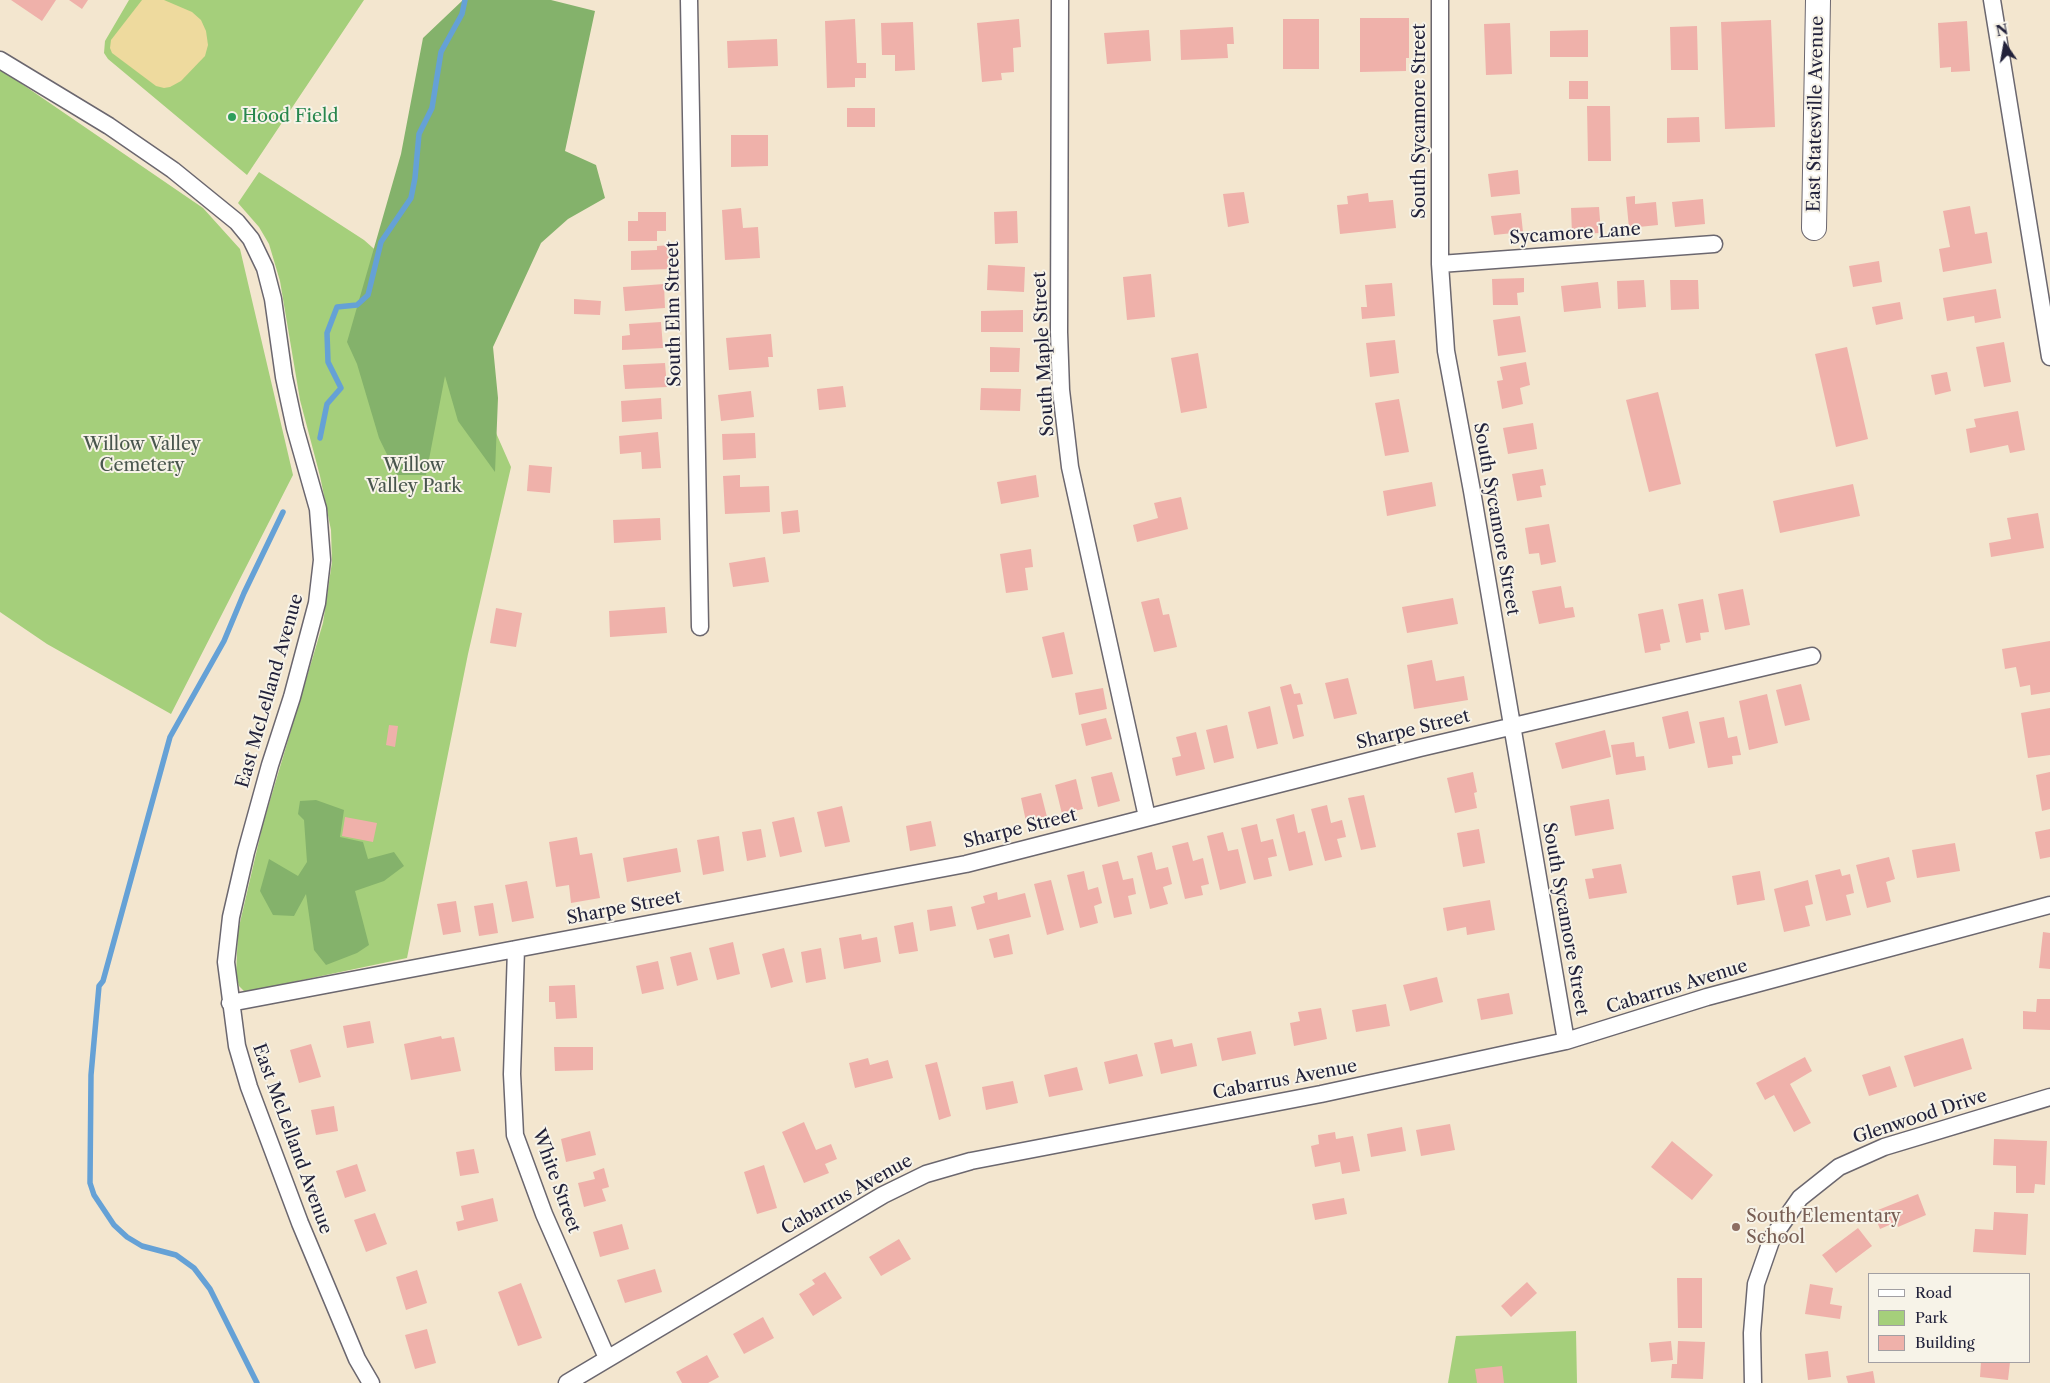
<!DOCTYPE html>
<html>
<head>
<meta charset="utf-8">
<style>
	body { margin:0 }
	#map { position:relative; width:2050px; height:1383px; overflow:hidden; background:#f3e6cf; font-family:"Libre Caslon Text",serif }
	canvas { display:block }
	.legend { position:absolute; left:1868px; top:1273px; width:162px; height:90px; box-sizing:border-box; background:#f7f3e8; border:1px solid #a29fa3; margin:0; padding:6px 9px; list-style:none; font-size:15px; color:#22223b }
	.legend li { display:flex; align-items:center; gap:10px; height:25px }
	.legend b { width:25px; border:1px solid #a29fa3 }
	.north { position:absolute; left:1980px; top:20px; width:50px; height:50px; -webkit-text-stroke:4px #f7f3e8; paint-order:stroke; rotate:348deg; font-size:14px; font-weight:700; line-height:20px; text-align:center; color:#22223b }
	.north::after { content:''; display:block; margin:auto; width:18px; height:22px; background:#22223b; clip-path:polygon(50% 0,100% 100%,50% 72%,0 100%) }
</style>
</head>
<body>
<div id="map">
<canvas width="2050" height="1383"></canvas>
<ul class="legend">
<li><b style="height:6px;background:#fff"></b>Road</li>
<li><b style="height:14px;background:#a5cf7b"></b>Park</li>
<li><b style="height:14px;background:#efb1aa"></b>Building</li>
</ul>
<div class="north">N</div>
</div>
<script>
const ctx = document.querySelector('canvas').getContext('2d');
ctx.lineJoin = 'round';
function fill(path, color) {
  ctx.fillStyle = color;
  ctx.fill(path, 'evenodd');
}
function poly(rows) {
  const path = new Path2D();
  for (const r of rows) {
    path.moveTo(r[0], r[1]);
    for (let i = 2; i < r.length; i += 2) path.lineTo(r[i], r[i + 1]);
  }
  return path;
}
function stroke(path, color, width, dash) {
  ctx.strokeStyle = color;
  ctx.lineWidth = width;
  ctx.lineCap = dash ? 'butt' : 'round';
  ctx.setLineDash(dash || []);
  ctx.stroke(path);
}
function drawText(font, color, halo, rows, align = 'center') {
  ctx.font = font + ' "Libre Caslon Text",serif';
  ctx.lineWidth = 4;
  ctx.setLineDash([]);
  ctx.textBaseline = 'middle';
  ctx.strokeStyle = halo;
  ctx.fillStyle = color;
  for (const [text, x, y, turn = 0] of rows) {
    ctx.save();
    ctx.translate(x, y);
    ctx.rotate((+turn || 0) * Math.PI / 180);
    ctx.textAlign = isNaN(turn) ? turn : align;
    if (halo) ctx.strokeText(text, 0, 0);
    ctx.fillText(text, 0, 0);
    ctx.restore();
  }
}
const green = poly([
	[129,0,364,0,247,175,108,59,104,53,105,41],
	[0,69,203,208,240,249,293,475,171,714,47,644,0,612],
	[259,172,364,240,441,308,511,467,468,654,407,958,245,992,239,986,236,975,238,931,263,824,323,623,332,562,331,530,320,476,300,400,280,281,269,244,259,227,238,203],
	[1576,1331,1577,1383,1448,1383,1456,1336]
]);
const forest = poly([
	[463,0,551,0,595,11,565,151,596,165,605,198,568,219,541,243,493,347,498,398,495,472,458,421,445,376,426,475,397,475,379,438,357,364,347,342,401,154,423,38],
	[316,800,344,810,340,837,363,842,368,859,394,852,404,866,384,881,355,891,369,945,357,953,326,965,314,950,306,894,294,916,273,915,260,891,269,859,298,876,307,862,304,820,298,814,300,801]
]);
const sand = poly([
	[142,0,164,0,192,12,201,20,206,31,208,45,205,56,181,81,170,87,164,88,156,86,112,53,110,48,111,40]
]);
const stream = poly([
	[320,438,327,404,341,388,328,362,327,333,337,307,357,305,368,295,381,242,411,198,415,178,419,134,432,108,441,52,462,14,465,0],
	[257,1383,210,1289,194,1268,176,1255,142,1246,127,1237,114,1225,94,1195,90,1183,91,1075,99,986,103,981,170,737,224,641,244,593,283,512]
]);
const building = poly([
	[11,0,56,0,42,21],
	[69,0,88,0,82,9],
	[1360,18,1409,18,1409,58,1406,58,1406,71,1360,72],
	[855,19,857,63,866,63,866,78,855,78,855,87,827,88,825,21],
	[1019,19,1021,47,1013,48,1014,72,1001,73,1002,80,982,82,977,23],
	[1283,19,1319,19,1319,69,1283,69],
	[1771,20,1775,127,1725,129,1721,22],
	[1967,21,1970,71,1951,72,1951,67,1940,68,1938,23],
	[913,22,915,70,895,71,895,55,882,55,881,23],
	[1510,23,1512,74,1486,75,1484,24],
	[1697,26,1698,70,1671,70,1670,27],
	[1233,27,1234,44,1227,44,1228,58,1181,60,1180,30],
	[1149,30,1151,61,1107,64,1104,33],
	[1588,30,1588,57,1550,57,1550,31],
	[777,39,778,66,728,68,727,41],
	[1569,81,1588,81,1588,99,1569,99],
	[1587,106,1610,106,1611,161,1588,161],
	[847,108,875,108,875,127,847,127],
	[1699,117,1700,142,1667,143,1667,118],
	[731,135,768,135,768,166,731,167],
	[1518,170,1520,194,1491,197,1488,174],
	[1244,192,1249,223,1228,227,1223,194],
	[1368,193,1369,202,1393,200,1396,228,1340,234,1337,205,1348,204,1347,196],
	[1635,196,1635,204,1656,202,1658,225,1629,228,1626,197],
	[1703,199,1705,224,1675,227,1672,202],
	[1970,206,1975,234,1987,232,1992,263,1943,272,1939,249,1950,247,1943,211],
	[1599,207,1601,233,1572,234,1571,208],
	[741,208,743,228,758,227,760,258,725,260,722,210],
	[1017,211,1018,243,995,244,994,212],
	[638,212,666,212,666,231,657,231,657,241,628,241,628,221,638,221],
	[1521,213,1523,232,1494,235,1491,216],
	[673,245,674,269,631,270,631,251,657,250,657,246],
	[1879,261,1882,282,1853,287,1849,266],
	[988,265,1025,267,1024,292,987,290],
	[1151,274,1155,317,1127,320,1123,277],
	[1524,278,1524,292,1517,293,1518,305,1493,305,1492,279],
	[1644,280,1646,307,1618,309,1617,281],
	[1670,280,1698,280,1699,309,1671,310],
	[1598,282,1601,308,1564,312,1561,286],
	[1392,283,1395,316,1362,319,1361,307,1367,307,1365,285],
	[664,284,665,308,625,311,623,287],
	[1996,289,2001,318,1975,323,1974,316,1947,321,1943,298],
	[574,299,601,301,600,315,574,314],
	[1900,302,1903,319,1876,325,1872,307],
	[1023,310,1023,332,981,332,981,311],
	[1520,316,1526,352,1498,356,1493,320],
	[661,322,663,348,622,350,622,336,630,335,629,324],
	[771,334,773,357,768,357,769,367,729,370,726,338],
	[1395,340,1399,373,1370,377,1366,343],
	[2004,342,2011,382,1984,387,1976,347],
	[990,347,1020,348,1019,372,990,372],
	[1847,347,1868,439,1836,447,1815,354],
	[1198,353,1207,408,1181,413,1171,358],
	[1526,362,1530,385,1520,388,1523,404,1502,409,1497,381,1503,380,1500,367],
	[665,363,667,387,625,389,623,365],
	[1947,372,1951,391,1935,395,1931,375],
	[843,386,846,407,819,410,817,389],
	[981,388,1021,389,1020,411,980,410],
	[751,391,754,417,721,421,718,395],
	[1658,392,1681,484,1649,492,1626,400],
	[661,398,662,419,622,422,621,401],
	[1399,399,1409,452,1385,456,1375,403],
	[2018,411,2025,450,2010,453,2008,445,1970,453,1966,429,1976,427,1974,419],
	[1533,423,1537,449,1508,454,1503,428],
	[658,432,661,468,642,469,641,452,620,454,619,436],
	[755,433,756,458,723,460,722,434],
	[529,465,552,467,550,493,527,491],
	[1543,469,1546,485,1540,486,1542,497,1517,501,1512,474],
	[740,475,740,487,769,486,770,512,725,514,723,476],
	[1036,475,1039,497,1001,504,997,482],
	[1432,482,1436,506,1387,516,1383,491],
	[1853,484,1860,516,1780,533,1773,501],
	[1181,497,1188,529,1137,542,1133,525,1158,518,1154,503],
	[798,510,800,532,783,534,781,512],
	[2038,513,2044,548,1991,557,1989,543,2011,539,2007,518],
	[660,518,661,540,614,543,613,520],
	[1549,524,1556,562,1541,565,1539,553,1529,554,1525,528],
	[1031,549,1033,567,1025,568,1028,590,1006,593,1000,554],
	[765,557,769,582,733,587,729,563],
	[1561,586,1565,608,1573,607,1575,617,1539,624,1532,591],
	[1743,589,1750,625,1725,630,1718,594],
	[1159,598,1163,615,1169,614,1177,647,1154,652,1141,602],
	[1453,598,1458,624,1407,633,1402,607],
	[1703,599,1709,632,1700,633,1701,640,1686,643,1678,604],
	[665,607,667,633,610,637,609,611],
	[496,608,522,613,516,647,490,643],
	[1663,609,1670,642,1660,644,1661,650,1645,653,1638,614],
	[1064,632,1073,674,1052,678,1042,637],
	[2050,641,2050,692,2031,695,2030,685,2020,687,2016,667,2005,669,2002,649],
	[1432,660,1436,681,1464,676,1468,700,1414,709,1407,665],
	[1348,678,1357,714,1334,719,1325,683],
	[1291,684,1294,694,1300,693,1303,704,1297,705,1304,736,1293,739,1280,687],
	[1801,684,1810,720,1785,726,1776,690],
	[1103,688,1107,709,1079,715,1075,693],
	[1767,694,1778,743,1749,750,1739,701],
	[1270,706,1278,744,1257,749,1248,712],
	[2050,708,2050,755,2028,758,2021,713],
	[1688,711,1695,743,1669,749,1662,717],
	[1724,717,1728,738,1737,736,1741,755,1732,756,1733,764,1708,768,1699,722],
	[1106,718,1112,739,1086,746,1081,724],
	[389,725,398,726,395,747,386,745],
	[1227,725,1234,758,1214,763,1206,730],
	[1605,730,1611,757,1562,769,1555,743],
	[1196,732,1205,769,1176,776,1172,758,1181,756,1176,737],
	[1634,742,1636,757,1644,756,1646,770,1616,775,1611,745],
	[1112,772,1120,801,1098,807,1091,777],
	[1473,772,1477,792,1474,793,1477,808,1455,813,1447,778],
	[2050,772,2050,809,2042,811,2036,775],
	[1076,779,1083,809,1062,814,1055,785],
	[1041,793,1048,821,1027,826,1021,798],
	[1364,795,1376,847,1361,850,1348,798],
	[1609,799,1614,829,1575,836,1570,806],
	[1327,805,1331,823,1342,820,1346,837,1337,839,1342,857,1325,861,1311,809],
	[842,806,850,842,825,847,817,812],
	[1294,814,1298,833,1305,831,1313,865,1289,871,1276,819],
	[345,817,377,823,373,842,342,836],
	[794,817,802,852,780,857,772,822],
	[931,821,936,846,910,851,906,826],
	[1257,824,1261,842,1273,839,1277,856,1268,858,1272,876,1254,880,1241,828],
	[761,829,766,857,747,861,742,832],
	[1479,829,1485,863,1463,867,1457,833],
	[2050,829,2050,857,2040,859,2035,832],
	[1223,832,1228,851,1238,849,1246,883,1220,890,1207,836],
	[719,836,724,871,703,875,697,840],
	[577,837,580,855,592,853,600,898,571,903,569,885,556,887,549,842],
	[1188,842,1193,861,1203,858,1209,884,1201,886,1203,895,1185,899,1172,846],
	[1955,843,1960,871,1917,878,1912,850],
	[677,848,681,872,627,882,623,858],
	[1152,852,1156,870,1168,867,1172,884,1163,887,1168,904,1150,909,1137,856],
	[1889,857,1895,879,1886,882,1891,902,1867,908,1856,865],
	[1118,861,1123,880,1133,878,1136,894,1128,896,1132,914,1114,918,1102,865],
	[1621,864,1627,893,1589,899,1585,879,1594,878,1592,869],
	[1840,869,1842,876,1850,874,1854,893,1846,895,1851,915,1826,921,1815,875],
	[1084,871,1088,890,1098,887,1102,903,1094,906,1098,923,1080,928,1067,875],
	[1760,871,1765,900,1737,905,1732,876],
	[1051,880,1064,930,1047,935,1034,884],
	[1808,880,1813,904,1805,906,1810,926,1784,932,1774,889],
	[527,881,534,918,512,922,505,885],
	[997,892,998,900,1025,893,1031,917,977,930,971,907,985,903,983,896],
	[1490,900,1495,930,1467,935,1466,927,1447,931,1443,908],
	[456,901,461,932,443,935,437,904],
	[493,903,498,933,479,936,474,906],
	[952,906,956,926,930,931,927,910],
	[913,922,918,951,899,954,894,926],
	[2043,932,2050,933,2050,969,2039,968],
	[861,934,862,940,877,937,881,962,844,969,839,938],
	[1009,934,1013,954,994,958,989,939],
	[733,942,740,974,717,980,709,948],
	[784,948,793,982,771,988,762,954],
	[821,948,826,979,806,983,801,952],
	[691,952,698,980,677,986,670,957],
	[658,961,664,989,642,994,636,966],
	[1437,977,1443,1002,1410,1011,1403,985],
	[575,985,577,1018,556,1019,555,1002,549,1002,549,986],
	[1509,993,1513,1014,1481,1020,1477,999],
	[2037,999,2050,999,2050,1030,2023,1029,2023,1011,2036,1012],
	[1386,1004,1390,1026,1356,1032,1352,1010],
	[1321,1008,1327,1039,1294,1046,1290,1023,1300,1021,1298,1012],
	[370,1021,374,1043,347,1048,343,1026],
	[1251,1031,1256,1054,1222,1061,1217,1038],
	[441,1036,442,1039,454,1037,461,1071,411,1080,404,1044],
	[1963,1038,1972,1069,1914,1087,1904,1056],
	[1172,1039,1174,1047,1192,1043,1197,1066,1161,1074,1154,1043],
	[311,1044,321,1077,299,1083,290,1050],
	[554,1047,593,1047,593,1070,555,1071],
	[1137,1054,1143,1076,1109,1084,1104,1062],
	[1805,1057,1812,1071,1790,1084,1811,1123,1794,1132,1774,1095,1765,1100,1756,1083],
	[868,1058,870,1065,888,1060,893,1078,855,1088,849,1063],
	[937,1062,951,1116,939,1120,925,1065],
	[1890,1066,1897,1087,1869,1096,1862,1075],
	[1077,1067,1083,1090,1049,1097,1044,1075],
	[1013,1081,1018,1103,986,1110,982,1087],
	[334,1106,338,1131,316,1135,311,1110],
	[804,1122,816,1150,831,1144,837,1159,825,1164,829,1173,804,1183,782,1132],
	[1450,1124,1455,1150,1421,1156,1416,1130],
	[1402,1127,1406,1151,1371,1157,1367,1134],
	[590,1131,596,1155,566,1162,561,1139],
	[1335,1132,1336,1139,1353,1136,1360,1171,1342,1174,1340,1162,1315,1167,1311,1146,1319,1144,1318,1135],
	[1994,1139,2047,1141,2045,1185,2035,1184,2034,1193,2016,1193,2016,1166,1993,1165],
	[1672,1141,1713,1175,1692,1200,1651,1167],
	[474,1149,479,1173,460,1176,456,1152],
	[357,1164,366,1191,345,1198,336,1171],
	[764,1165,777,1208,757,1214,744,1172],
	[604,1168,609,1187,602,1189,606,1201,584,1207,578,1183,595,1179,593,1172],
	[1918,1194,1926,1215,1898,1227,1896,1222,1880,1229,1873,1212],
	[493,1198,498,1221,458,1231,456,1222,464,1220,461,1206],
	[1344,1198,1347,1214,1315,1220,1312,1204],
	[1994,1212,2028,1214,2026,1255,1973,1252,1975,1229,1993,1230],
	[375,1213,387,1244,366,1252,354,1220],
	[622,1224,629,1249,600,1257,593,1232],
	[1858,1228,1872,1246,1836,1273,1822,1255],
	[899,1239,911,1259,881,1276,869,1257],
	[655,1269,662,1292,625,1303,617,1280],
	[417,1270,427,1303,406,1310,396,1277],
	[825,1272,842,1298,813,1316,799,1294,815,1284,812,1280],
	[1677,1278,1702,1278,1702,1328,1678,1328],
	[1527,1282,1537,1293,1511,1317,1501,1306],
	[521,1283,542,1338,518,1346,498,1292],
	[1810,1284,1833,1288,1830,1304,1842,1306,1840,1319,1805,1314],
	[763,1317,774,1338,744,1354,733,1334],
	[427,1329,436,1363,415,1369,405,1335],
	[1671,1341,1673,1360,1651,1362,1649,1343],
	[1678,1341,1705,1342,1703,1379,1671,1378,1672,1364,1677,1364],
	[1828,1351,1831,1377,1808,1380,1805,1354],
	[707,1355,719,1377,708,1383,682,1383,676,1372],
	[1981,1362,2010,1362,2008,1380,1980,1377],
	[1502,1366,1504,1383,1477,1383,1475,1369],
	[1873,1371,1875,1383,1848,1383,1846,1376]
]);
const street = poly([
	[689,0,700,627],
	[1060,0,1059,332,1061,390,1070,467,1147,817],
	[1440,0,1440,264,1446,351,1472,491,1566,1041],
	[1992,0,2050,357],
	[0,60,109,126,173,170,237,222,251,239,265,268,273,299,284,377,295,428,318,509,322,560,317,603,292,697,270,765,246,852,231,917,226,962,237,1046,249,1087,300,1223,357,1359,371,1383],
	[1440,264,1714,244],
	[516,949,512,1074,515,1135,544,1214,607,1358],
	[230,1003,966,864,1420,748,1812,656],
	[567,1383,883,1195,926,1174,971,1161,1321,1094,1566,1041,1707,997,2050,905],
	[1753,1383,1752,1333,1756,1284,1772,1238,1800,1198,1839,1167,1884,1147,2050,1097]
]);
const secondary = poly([
	[1814,228,1818,0]
]);
const markers = [
	[232,117,5,"#2e9e5b"],
	[1736,1227,5,"#8d6e63"]
];
const streetNames = [
	["East Statesville Avenue",1816,114,-89],
	["South Sycamore Street",1420,121,-90],
	["Sycamore Lane",1575,234,-4],
	["South Elm Street",674,314,-91],
	["South Maple Street",1044,354,-93],
	["South Sycamore Street",1496,519,80],
	["East McLelland Avenue",270,691,-74],
	["Sharpe Street",1413,730,-14],
	["Sharpe Street",1020,829,-14],
	["Sharpe Street",624,908,-11],
	["South Sycamore Street",1565,919,80],
	["Cabarrus Avenue",1677,987,-17],
	["Cabarrus Avenue",1285,1080,-11],
	["Glenwood Drive",1920,1117,-18],
	["East McLelland Avenue",292,1139,70],
	["White Street",556,1181,70],
	["Cabarrus Avenue",847,1195,-29]
];
const leisureNames = [
	["Hood Field",242,117]
];
const parkNames = [
	["Willow Valley",142,445],
	["Cemetery",142,466],
	["Willow",414,466],
	["Valley Park",414,487]
];
const educationNames = [
	["South Elementary",1746,1217],
	["School",1746,1238]
];
fill(green, '#a5cf7b');
fill(forest, '#84b26b');
fill(sand, '#eeda9e');
stroke(stream, '#65a1d6', 5.5);
fill(building, '#efb1aa');
stroke(street, '#6b676f', 19);
stroke(secondary, '#6b676f', 26);
stroke(street, '#fff', 16);
stroke(secondary, '#fff', 24);
for (const [x, y, r, color] of markers) {
  const dot = new Path2D();
  dot.arc(x, y, r, 0, 2 * Math.PI);
  ctx.fillStyle = color;
  ctx.fill(dot);
  stroke(dot, '#f7f3e8', 2);
}
drawText('18px', '#22223b', '#f7f3e8', streetNames);
drawText('18px', '#27864d', '#f7f3e8', leisureNames, 'left');
drawText('18px', '#49564e', '#f7f3e8', parkNames);
drawText('18px', '#785e54', '#f7f3e8', educationNames, 'left');
</script>
</body>
</html>
